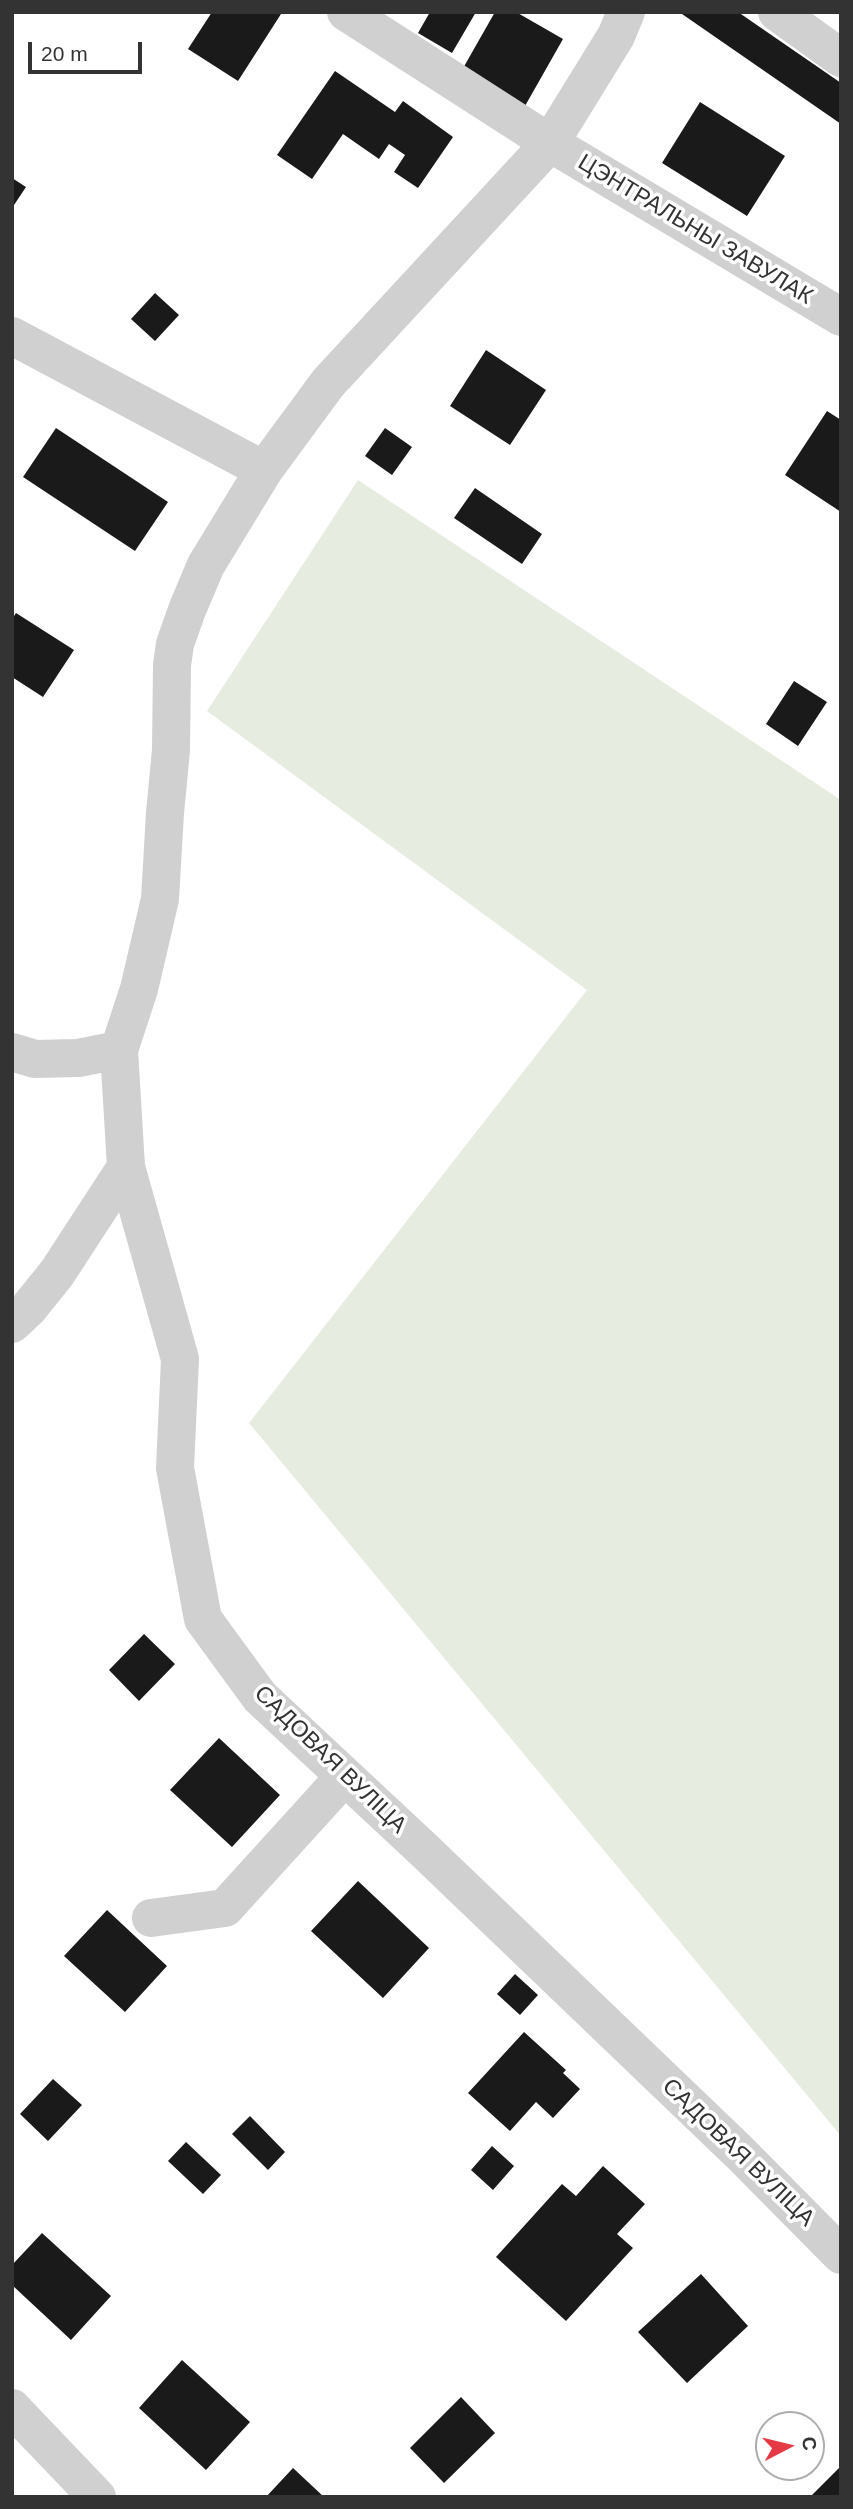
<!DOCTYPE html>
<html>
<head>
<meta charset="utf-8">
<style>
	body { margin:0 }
	#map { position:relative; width:853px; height:2509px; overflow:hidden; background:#fff; font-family:Helvetica,sans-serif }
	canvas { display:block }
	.frame { position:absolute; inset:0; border:14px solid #333; pointer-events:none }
	.north { position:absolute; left:755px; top:2411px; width:70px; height:70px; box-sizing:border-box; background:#fff; border:2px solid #adadad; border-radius:50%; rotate:83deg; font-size:19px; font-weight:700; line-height:28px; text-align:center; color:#333 }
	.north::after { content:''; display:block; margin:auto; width:24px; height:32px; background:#e63946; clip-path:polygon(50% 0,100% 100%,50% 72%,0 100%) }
	.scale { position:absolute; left:28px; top:42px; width:114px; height:32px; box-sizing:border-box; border:4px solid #333; border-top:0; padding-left:9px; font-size:21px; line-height:24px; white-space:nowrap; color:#333; -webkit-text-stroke:5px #fff; paint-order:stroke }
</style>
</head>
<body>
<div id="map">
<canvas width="853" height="2509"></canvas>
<div class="frame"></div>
<div class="north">С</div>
<div class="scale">20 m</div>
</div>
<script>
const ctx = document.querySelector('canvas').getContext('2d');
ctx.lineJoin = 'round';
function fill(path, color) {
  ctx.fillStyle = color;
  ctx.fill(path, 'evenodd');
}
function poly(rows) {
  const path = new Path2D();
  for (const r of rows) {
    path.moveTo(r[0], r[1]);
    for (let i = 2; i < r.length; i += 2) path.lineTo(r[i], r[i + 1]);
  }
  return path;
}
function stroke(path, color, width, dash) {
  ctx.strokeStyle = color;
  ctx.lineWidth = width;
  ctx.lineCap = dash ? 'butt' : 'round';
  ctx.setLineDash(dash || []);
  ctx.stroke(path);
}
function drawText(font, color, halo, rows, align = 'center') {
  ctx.font = font + ' Helvetica,sans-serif';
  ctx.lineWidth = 7;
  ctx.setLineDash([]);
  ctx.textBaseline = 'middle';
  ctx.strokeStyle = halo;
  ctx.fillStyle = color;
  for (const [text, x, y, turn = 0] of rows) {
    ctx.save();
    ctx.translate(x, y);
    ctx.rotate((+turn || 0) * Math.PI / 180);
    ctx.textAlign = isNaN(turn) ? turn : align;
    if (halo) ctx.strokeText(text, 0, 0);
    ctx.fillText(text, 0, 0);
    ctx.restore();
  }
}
const green = poly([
	[358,480,841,800,841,2136,249,1423,587,990,207,711]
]);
const building = poly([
	[212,12,277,12,281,14,238,81,188,49],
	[430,12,476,12,452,53,418,33],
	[495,12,516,12,563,39,525,106,462,70],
	[683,12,738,12,841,83,841,124,682,14],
	[335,71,395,112,403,101,453,137,418,188,394,172,405,155,389,144,379,159,343,134,312,179,277,155],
	[700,102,785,156,747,216,662,163],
	[12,178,26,187,12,208],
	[155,293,179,315,155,341,131,319],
	[486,350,546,390,510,445,450,406],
	[827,411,841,420,841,512,785,475],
	[56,428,168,502,135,551,23,477],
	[385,428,412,447,392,475,365,456],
	[475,488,542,534,522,564,454,518],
	[16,613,74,650,43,697,12,677,12,619],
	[794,681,827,702,798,746,766,724],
	[144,1634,175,1664,139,1701,109,1670],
	[219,1738,280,1795,232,1847,170,1790],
	[358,1881,429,1948,383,1998,311,1931],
	[107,1910,167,1966,125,2012,64,1956],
	[515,1974,538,1995,520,2015,497,1994],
	[524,2032,566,2070,563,2073,580,2089,553,2118,536,2102,510,2131,468,2093],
	[53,2079,82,2105,48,2141,20,2114],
	[250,2116,285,2152,268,2170,232,2134],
	[186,2142,221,2175,203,2194,168,2161],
	[492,2146,514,2166,493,2190,471,2170],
	[603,2166,645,2204,617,2234,633,2248,566,2321,496,2257,562,2184,576,2196],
	[42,2233,111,2296,71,2340,12,2285,12,2265],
	[701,2274,748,2326,687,2383,638,2332],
	[182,2360,250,2422,206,2470,139,2408],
	[461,2397,495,2433,444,2483,410,2448],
	[841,2466,841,2497,810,2497],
	[293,2468,324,2497,266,2497]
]);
const minor = poly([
	[346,12,550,143,841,317],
	[777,12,841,58],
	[12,336,264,470],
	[119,1050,139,989,160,899,165,813,171,750,172,665,175,644,187,610,206,565,264,470,328,383,550,143,616,36,626,12],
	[12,1052,35,1059,78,1058,119,1050,126,1167,180,1359,175,1468,203,1619,260,1697,425,1851,739,2152,841,2255],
	[12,1324,28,1309,57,1273,126,1167],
	[151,1918,225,1908,345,1776],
	[12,2408,97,2497]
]);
const streetNames = [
	["ЦЭНТРАЛЬНЫ ЗАВУЛАК",695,230,31],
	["САДОВАЯ ВУЛІЦА",330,1760,44],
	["САДОВАЯ ВУЛІЦА",738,2153,44]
];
fill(green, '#e6ecdf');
fill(building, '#1a1a1a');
stroke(minor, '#d0d0d0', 38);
drawText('23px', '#333', '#fff', streetNames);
</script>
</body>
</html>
